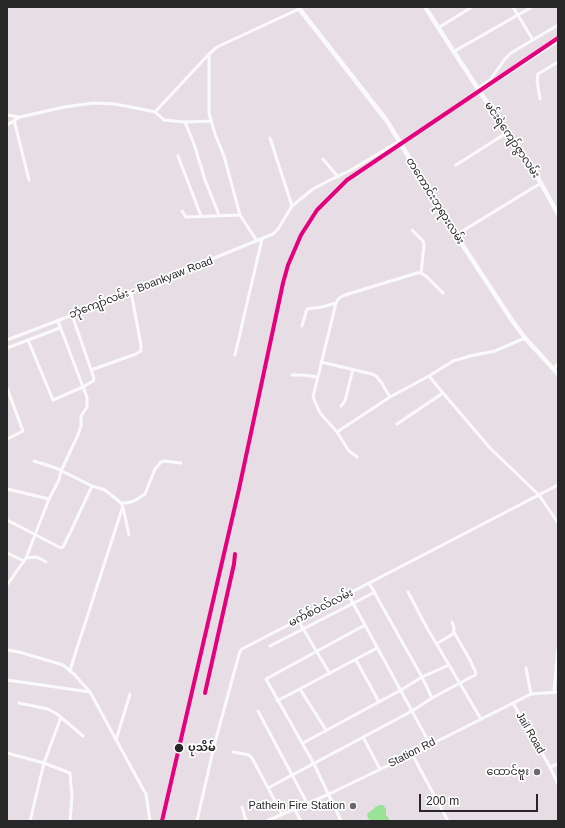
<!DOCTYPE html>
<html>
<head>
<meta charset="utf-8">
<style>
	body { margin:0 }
	#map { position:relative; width:565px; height:828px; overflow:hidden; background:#e6dee4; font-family:Helvetica,sans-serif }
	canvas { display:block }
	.frame { position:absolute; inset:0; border:8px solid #282828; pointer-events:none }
	.scale { position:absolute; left:419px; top:794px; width:119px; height:18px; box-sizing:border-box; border:2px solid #282828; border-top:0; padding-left:5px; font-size:12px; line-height:14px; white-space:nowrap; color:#282828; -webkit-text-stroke:3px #fff; paint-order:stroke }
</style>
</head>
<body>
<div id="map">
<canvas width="565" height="828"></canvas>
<div class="frame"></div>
<div class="scale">200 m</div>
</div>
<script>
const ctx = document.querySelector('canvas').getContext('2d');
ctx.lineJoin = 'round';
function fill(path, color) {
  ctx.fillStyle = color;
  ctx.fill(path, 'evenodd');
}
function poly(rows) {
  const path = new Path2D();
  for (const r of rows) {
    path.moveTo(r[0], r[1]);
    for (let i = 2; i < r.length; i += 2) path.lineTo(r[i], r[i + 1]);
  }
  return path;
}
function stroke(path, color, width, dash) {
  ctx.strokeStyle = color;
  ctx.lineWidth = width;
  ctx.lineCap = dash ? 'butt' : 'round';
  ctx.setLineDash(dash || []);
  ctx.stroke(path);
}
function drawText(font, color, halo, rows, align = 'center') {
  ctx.font = font + ' Helvetica,"Noto Sans Myanmar",sans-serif';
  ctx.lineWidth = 3.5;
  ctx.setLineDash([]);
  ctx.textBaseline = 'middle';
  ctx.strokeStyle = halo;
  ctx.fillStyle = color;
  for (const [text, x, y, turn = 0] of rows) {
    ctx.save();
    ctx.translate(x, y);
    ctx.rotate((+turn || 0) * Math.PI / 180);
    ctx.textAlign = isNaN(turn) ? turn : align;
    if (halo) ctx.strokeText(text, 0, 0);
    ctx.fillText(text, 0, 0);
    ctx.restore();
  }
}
const water = poly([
	[380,805,383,805,386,809,386,816,388,817,389,820,370,821,367,816,368,813,375,808,375,807]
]);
const street = poly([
	[513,7,533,40],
	[438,28,472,7],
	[453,52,532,7],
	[209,54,209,113,215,134,224,156,240,215,257,241],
	[477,89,490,80,505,59,511,53,558,25],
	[480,92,558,41],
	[540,99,537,80,538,74,558,62],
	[155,112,209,54,217,47,299,9],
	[7,115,20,117],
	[14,120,29,180],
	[185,122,194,144,205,180,219,215],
	[7,125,20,117,64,107,94,103,115,104,146,110,155,112,164,120,185,122,211,121],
	[270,138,292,206],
	[178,156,201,216],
	[323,159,338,177],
	[456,165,508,132],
	[182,211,186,217,240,215],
	[412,230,423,241,424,245,421,273],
	[456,235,541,183],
	[302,326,307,309,322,307,336,303],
	[7,340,109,301,273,234,278,229,292,206,313,189,328,181,351,170,398,142],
	[28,340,53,400,83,387,93,381,94,378,72,315],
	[7,348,60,328],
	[235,355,262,239],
	[321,362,372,374,376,376,381,382,390,397],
	[553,369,558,364],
	[91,370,136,354,141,351,141,345,131,292],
	[292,375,302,375,318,377],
	[429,376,443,393],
	[7,388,23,431,7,439],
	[341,406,345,401,353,369],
	[397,424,443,393,490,448,539,495,558,523],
	[337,432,390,397,429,376,453,361,470,356,495,351,525,338],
	[357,457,349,451,337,432,320,413,313,397,336,303,339,298,345,295,417,273,421,273,426,276,443,293],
	[34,461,56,468,92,486],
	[7,489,49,499],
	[121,503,128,503,136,500,145,494,155,469,161,462,164,461,181,463],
	[7,520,61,548,63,547,71,531,92,486,105,490,121,503,123,507,129,535],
	[7,553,24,561],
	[26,558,37,557,46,562],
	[369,583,422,677,432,698],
	[7,585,26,558,49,499,59,480,61,471,78,435,81,426,81,416,87,407,87,397,83,387,58,321],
	[408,592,427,628,481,719],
	[348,594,430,744],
	[298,620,330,674],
	[436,644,453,634,454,627,452,622],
	[270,646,375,592],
	[7,650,19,652,63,665,74,674,90,692,143,789,146,794,150,821],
	[356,660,379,702],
	[526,668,531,694],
	[70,670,122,509],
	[7,680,90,692],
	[300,689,326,730],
	[554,692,558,648],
	[277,701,377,648],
	[19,703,48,709,57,714,83,736],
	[513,703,550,767,558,784],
	[258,711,307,803],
	[363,737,380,769],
	[116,740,130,694],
	[303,743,401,690,422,677,449,665],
	[233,752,249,755,252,758,282,814],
	[7,753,44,763,70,773,72,797,70,821],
	[412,754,448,821],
	[550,767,558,764],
	[268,788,412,711,432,698,475,675,476,673,470,660,454,632],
	[242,807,246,821],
	[294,808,301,821],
	[30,821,44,763,61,717],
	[197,821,214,746,240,651,242,649,558,485],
	[267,821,329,794,412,754,531,694,558,692],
	[341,821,314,764,266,679,365,625]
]);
const secondary = poly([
	[298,7,387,121,456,235,511,319,525,338,558,374],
	[425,7,480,92,532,167,558,214]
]);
const rail1 = poly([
	[205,693,234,564,235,554],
	[162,821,239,489,283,283,288,265,301,235,317,210,347,180,558,38]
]);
const markers = [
	[179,748,5,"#282828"],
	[537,772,4,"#6a686a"],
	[353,806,4,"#6a686a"]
];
const streetNames = [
	["မင်းရဲကျော်ဇွာလမ်း",512,140,56],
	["တကောင်းဘုရားလမ်း",435,201,58],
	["ဘုံကျော်လမ်း - Boankyaw Road",141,288,-21],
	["မက်စ်ဝဲလ်လမ်း",321,608,-27],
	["Jail Road",530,733,60],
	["Station Rd",412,753,-27]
];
const stopNames = [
	["ပုသိမ်",188,748]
];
const poiNames = [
	["ထောင်ဗူး",529,772],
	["Pathein Fire Station",345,806]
];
fill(water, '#98e395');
stroke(street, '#fbfafb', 3);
stroke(secondary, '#fbfafb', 4.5);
stroke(rail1, '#e5007d', 4);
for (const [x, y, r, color] of markers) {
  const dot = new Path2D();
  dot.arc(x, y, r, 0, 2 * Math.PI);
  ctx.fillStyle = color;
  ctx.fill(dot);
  stroke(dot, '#fff', 1.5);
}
drawText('11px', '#282828', '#fff', streetNames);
drawText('bold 11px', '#282828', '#fff', stopNames, 'left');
drawText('11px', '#282828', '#fff', poiNames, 'right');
</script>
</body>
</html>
